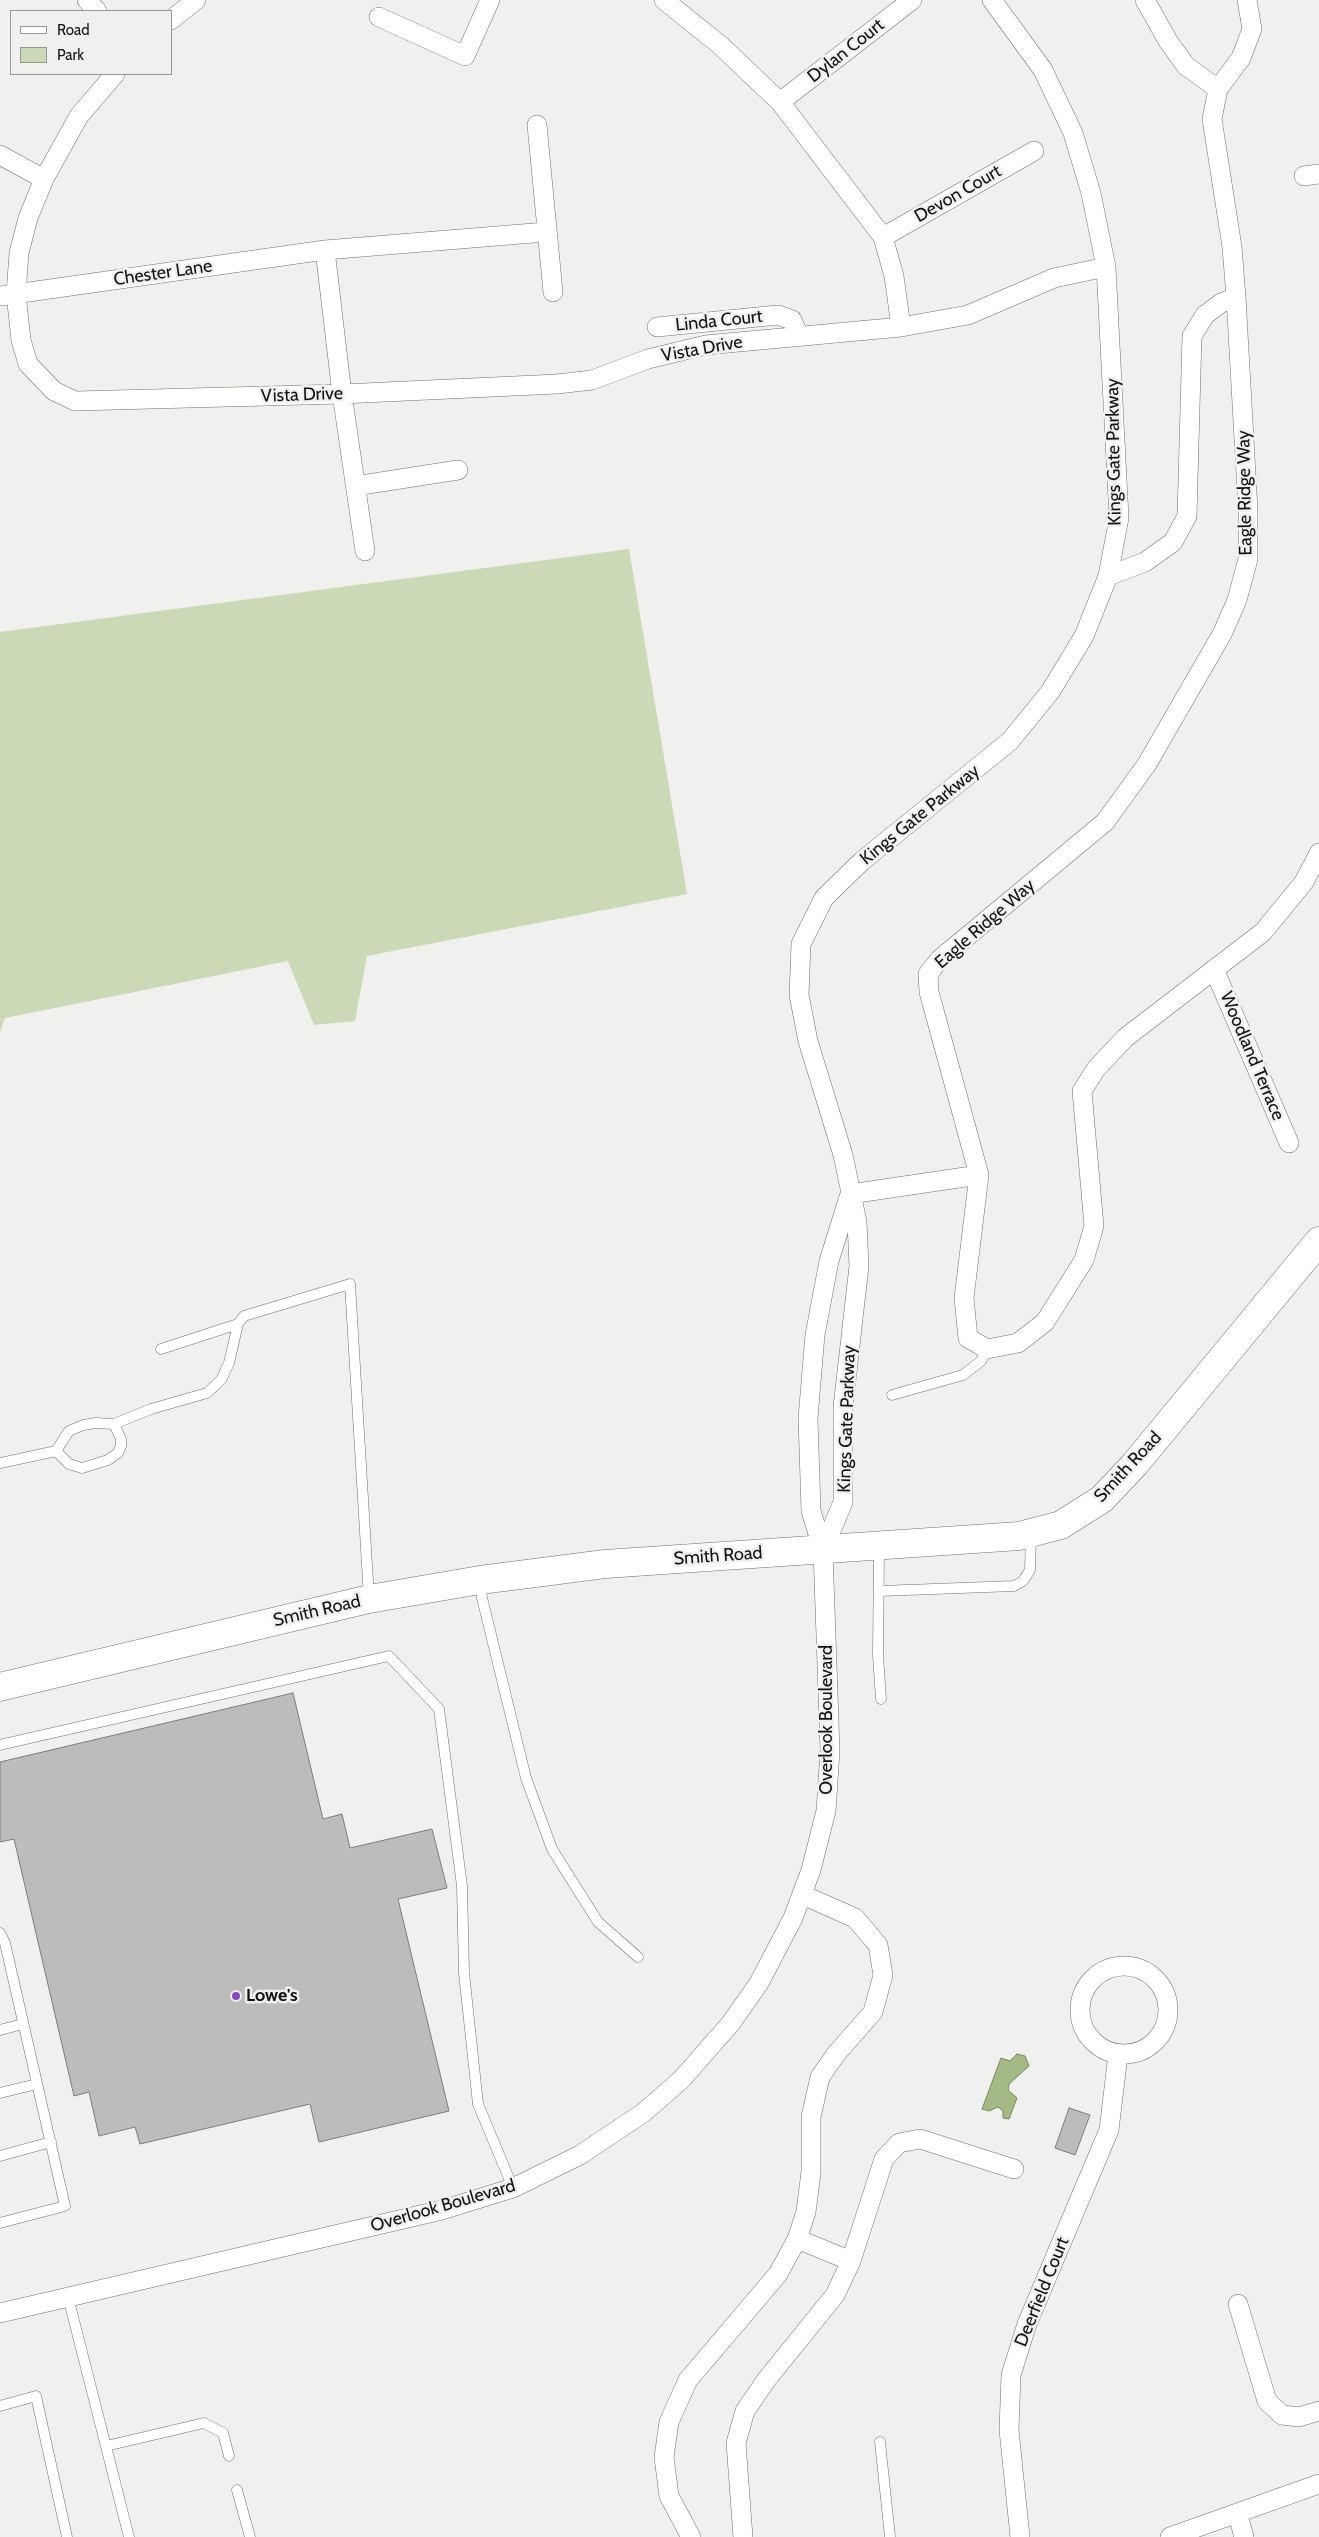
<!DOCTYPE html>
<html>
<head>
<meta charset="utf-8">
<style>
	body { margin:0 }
	#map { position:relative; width:1319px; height:2537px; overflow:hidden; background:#f0f1ee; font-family:Cabin,sans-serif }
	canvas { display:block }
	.legend { position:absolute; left:10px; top:10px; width:162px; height:65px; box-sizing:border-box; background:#f0f1ee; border:1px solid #979896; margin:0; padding:6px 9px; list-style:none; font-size:15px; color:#121211 }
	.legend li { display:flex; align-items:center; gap:10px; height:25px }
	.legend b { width:25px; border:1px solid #979896 }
</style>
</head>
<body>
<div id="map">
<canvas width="1319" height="2537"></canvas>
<ul class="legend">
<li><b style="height:6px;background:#fff"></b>Road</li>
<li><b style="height:14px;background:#cbd9b7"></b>Park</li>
</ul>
</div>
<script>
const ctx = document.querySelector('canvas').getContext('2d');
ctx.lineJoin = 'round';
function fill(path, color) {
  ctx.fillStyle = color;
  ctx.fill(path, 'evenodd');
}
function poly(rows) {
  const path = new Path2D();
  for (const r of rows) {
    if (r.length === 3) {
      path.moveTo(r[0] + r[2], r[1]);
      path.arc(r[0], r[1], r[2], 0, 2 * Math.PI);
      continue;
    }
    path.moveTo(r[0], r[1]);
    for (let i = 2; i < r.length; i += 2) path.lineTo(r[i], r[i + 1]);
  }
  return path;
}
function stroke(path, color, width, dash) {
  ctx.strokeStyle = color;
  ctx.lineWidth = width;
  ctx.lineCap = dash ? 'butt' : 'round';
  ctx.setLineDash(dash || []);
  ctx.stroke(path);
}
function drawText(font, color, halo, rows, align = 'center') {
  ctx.font = font + ' Cabin,sans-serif';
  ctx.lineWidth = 5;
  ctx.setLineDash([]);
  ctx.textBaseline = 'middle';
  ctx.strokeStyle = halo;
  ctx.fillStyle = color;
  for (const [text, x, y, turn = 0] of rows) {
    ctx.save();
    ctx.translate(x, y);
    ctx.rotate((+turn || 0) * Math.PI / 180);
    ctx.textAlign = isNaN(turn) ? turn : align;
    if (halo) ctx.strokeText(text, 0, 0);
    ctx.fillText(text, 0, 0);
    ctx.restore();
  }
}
const green = poly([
	[629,549,687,894,367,956,355,1021,314,1025,288,961,5,1018,0,1032,0,632]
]);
const water = poly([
	[1017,2054,1025,2056,1029,2066,1009,2084,1008,2090,1017,2098,1009,2119,1003,2118,1003,2111,998,2107,989,2111,982,2109,1001,2058,1010,2061,1017,2054]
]);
const building = poly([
	[293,1693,323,1819,342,1814,350,1848,432,1829,447,1888,398,1899,449,2111,319,2142,310,2104,140,2144,135,2127,99,2136,89,2092,74,2096,14,1839,0,1842,0,1762,293,1693],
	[1069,2108,1090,2115,1075,2155,1055,2148,1069,2108]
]);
const lane = poly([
	[161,1349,238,1324],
	[892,1395,963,1375,981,1361,987,1349],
	[56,1451,69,1464,82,1468,108,1460,118,1453,121,1446,121,1439,114,1424],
	[0,1463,56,1451,69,1431,83,1425,96,1423,114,1424,151,1409,207,1393,221,1380,229,1363,238,1324,244,1316,350,1284,369,1598],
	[879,1547,878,1655,881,1699],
	[480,1581,482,1598,526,1778,552,1849,598,1922,638,1957],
	[880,1591,1014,1586,1023,1581,1030,1570,1031,1533],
	[0,1745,389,1656,439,1709,462,1886,464,1973,478,2104,513,2188],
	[0,1933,5,1943,65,2206,0,2223],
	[0,2030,23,2024],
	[0,2093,37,2084],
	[0,2156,51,2142],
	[68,2297,129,2537],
	[0,2406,36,2396,67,2537],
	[880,2442,890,2537],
	[106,2446,204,2423,223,2433,229,2456],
	[237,2490,250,2537]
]);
const street = poly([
	[87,0,97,11],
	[664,0,720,45,780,102,883,237,894,276,901,327],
	[1145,0,1168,41,1186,66,1218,89],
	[1247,0,1252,29,1241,58,1218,89,1212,119,1232,247,1236,297,1248,510,1248,559,1237,600,1222,634,1147,764,1105,822,940,959,928,974,929,992,979,1175,964,1298,968,1338,987,1349,1018,1343,1045,1322,1084,1260,1094,1226,1082,1091,1096,1069,1125,1038,1263,932,1304,882,1319,853],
	[379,17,465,56,490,0],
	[171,20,196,0],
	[115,74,79,116,44,179,28,218,19,253,16,294,21,340,28,364,54,391,75,401,342,394,557,384,592,380,648,359,706,345,901,327,968,315,1054,278,1106,267],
	[780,102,912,0],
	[537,125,553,292],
	[0,155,44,179],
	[1304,176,1319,174],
	[883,237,1034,151],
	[325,250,342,394,365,551],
	[0,296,325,250,546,232],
	[657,327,778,315,792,320,799,336],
	[355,486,458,470],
	[1108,576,1145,562,1173,542,1187,516,1192,336,1205,315,1221,303,1236,297],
	[1214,969,1289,1143],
	[850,1194,979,1175],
	[823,1550,843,1502,843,1407,859,1266,857,1222,843,1155,808,1041,799,995,801,944,824,898,862,861,1010,741,1050,692,1084,636,1108,576,1119,518,1106,267,1091,193,1073,133,1043,70,992,0],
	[1124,2010,44],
	[797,2239,851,2261],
	[1238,2304,1267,2401,1282,2415,1299,2417,1319,2411],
	[0,2313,442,2210,513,2188,580,2155,643,2113,681,2080,731,2023,759,1983,793,1918,811,1870,826,1811,830,1751,823,1550,811,1511,808,1418,815,1335,829,1261,849,1197],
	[1238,2515,1244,2537],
	[691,2537,669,2496,664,2457,669,2422,688,2380,778,2274,797,2239,806,2212,811,2172,811,2117,820,2077,836,2054,873,2012,883,1975,878,1945,855,1918,803,1895],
	[743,2537,736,2443,745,2411,767,2379,835,2295,851,2261,884,2159,899,2143,920,2139,1014,2169],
	[1020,2537,1009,2430,1011,2375,1027,2324,1109,2130,1118,2055],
	[1170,2537,1319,2484]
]);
const secondary = poly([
	[0,1687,369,1599,480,1580,605,1564,1019,1536,1061,1525,1102,1499,1135,1464,1319,1241]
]);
const markers = [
	[236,1996,5,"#8949bf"]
];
const streetNames = [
	["Dylan Court",846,51,-38],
	["Devon Court",958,194,-30],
	["Chester Lane",163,273,-8],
	["Linda Court",719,321,-6],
	["Vista Drive",702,349,-10],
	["Vista Drive",302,395,-2],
	["Kings Gate Parkway",1114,452,-91],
	["Eagle Ridge Way",1245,493,-91],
	["Kings Gate Parkway",920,815,-39],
	["Eagle Ridge Way",985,924,-41],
	["Woodland Terrace",1252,1056,67],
	["Kings Gate Parkway",847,1419,-88],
	["Smith Road",1128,1467,-47],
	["Smith Road",718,1556,-4],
	["Smith Road",317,1611,-13],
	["Overlook Boulevard",827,1720,-90],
	["Overlook Boulevard",443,2206,-16],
	["Deerfield Court",1042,2292,-68]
];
const poiNames = [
	["Lowe's",246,1996]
];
fill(green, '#cbd9b7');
fill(water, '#a4b984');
stroke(water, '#788762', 1);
fill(building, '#bcbdba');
stroke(building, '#7c7d7a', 1);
stroke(lane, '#6f706d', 11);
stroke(street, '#6f706d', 20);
stroke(secondary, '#6f706d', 29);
stroke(lane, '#fff', 10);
stroke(street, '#fff', 19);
stroke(secondary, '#fff', 28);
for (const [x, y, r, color] of markers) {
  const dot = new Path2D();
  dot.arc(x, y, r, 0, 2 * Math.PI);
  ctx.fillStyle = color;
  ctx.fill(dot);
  stroke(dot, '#f0f1ee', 2);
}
drawText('18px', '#121211', '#f0f1ee', streetNames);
drawText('bold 18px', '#121211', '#f0f1ee', poiNames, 'left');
</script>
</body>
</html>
